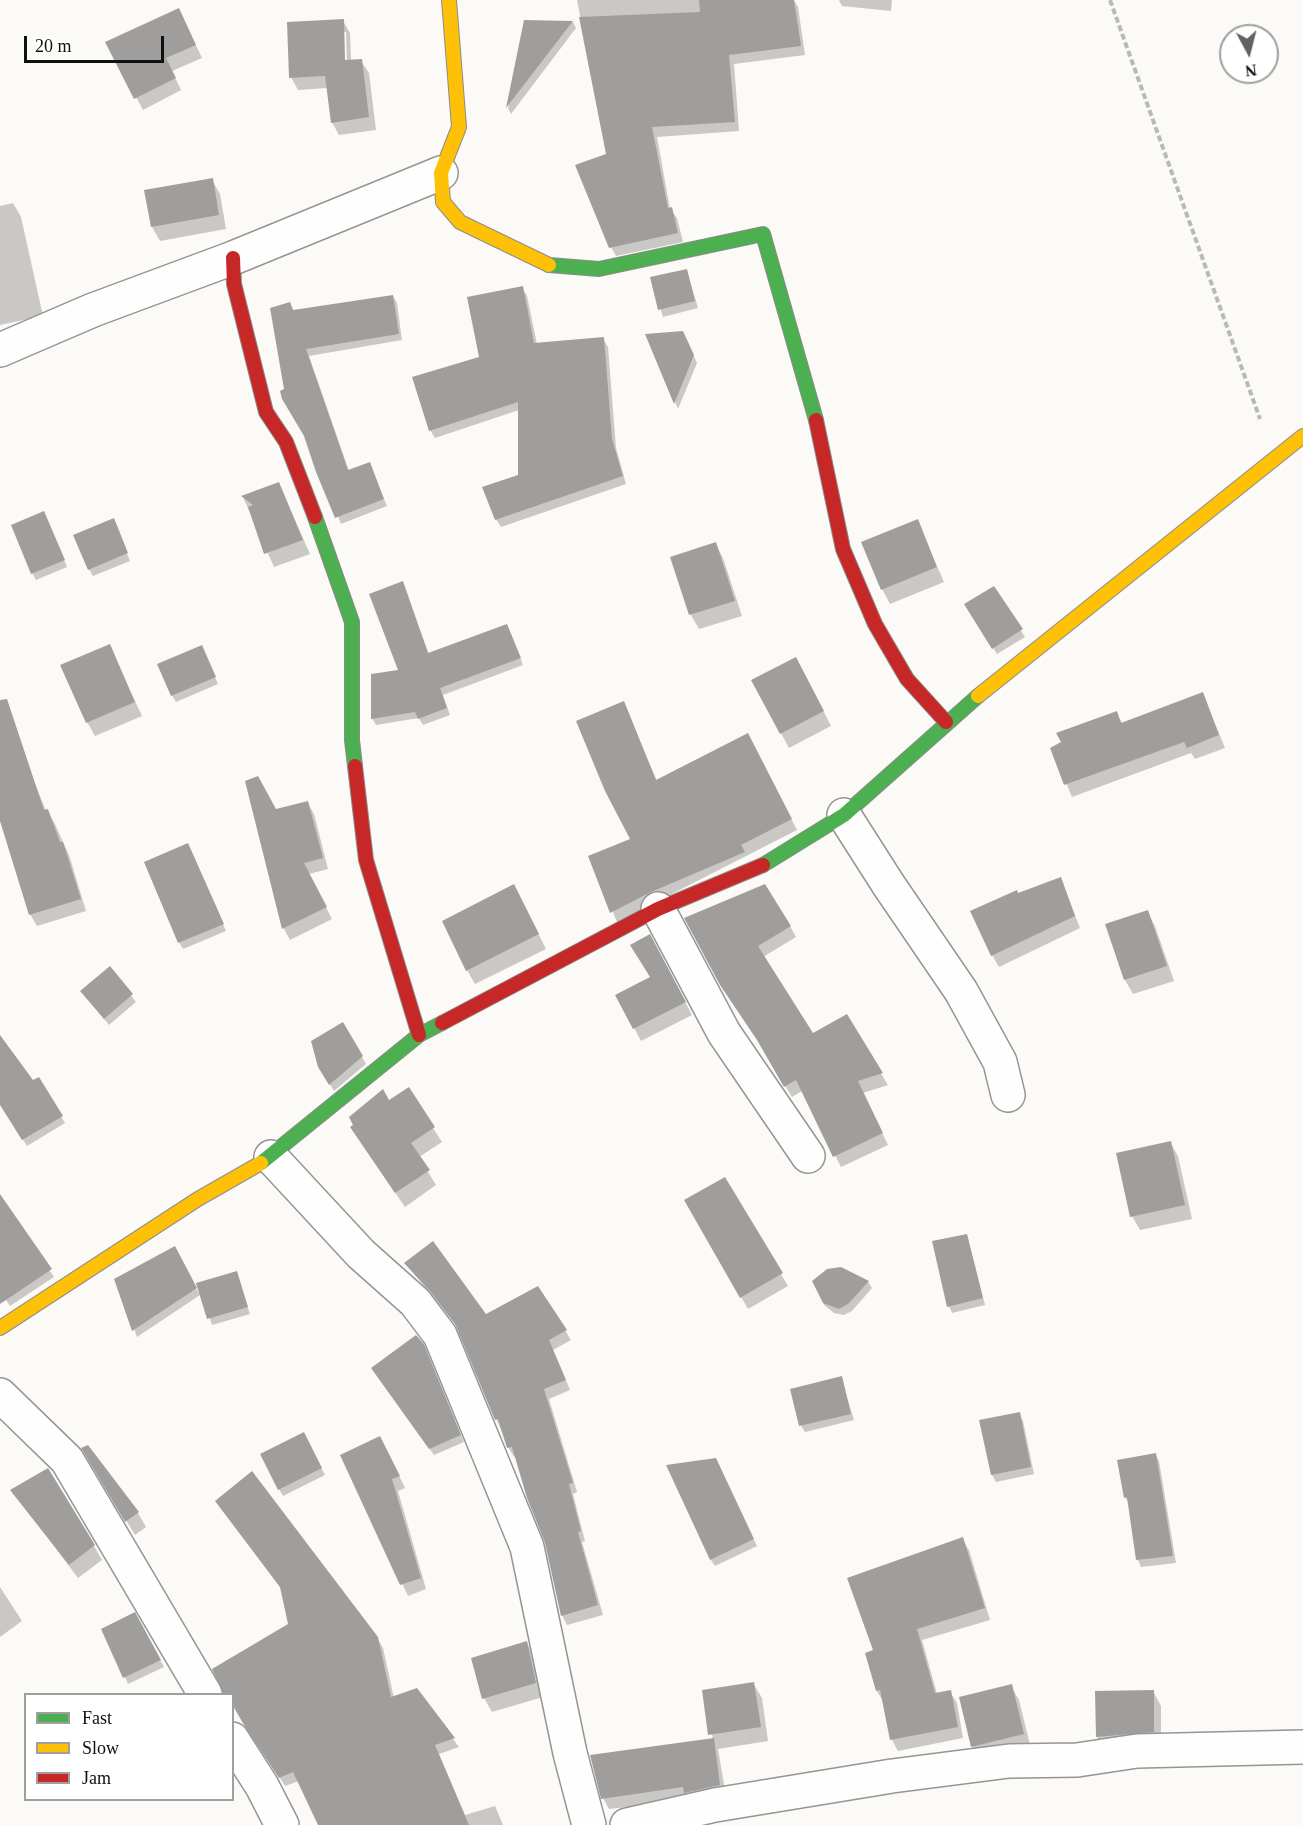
<!DOCTYPE html>
<html>
<head>
<meta charset="utf-8">
<style>
	body { margin:0 }
	#map { position:relative; width:1303px; height:1825px; overflow:hidden; background:#fcfaf7; font-family:"Times New Roman",serif }
	canvas { display:block }
	.legend { position:absolute; left:24px; top:1693px; width:210px; height:108px; box-sizing:border-box; background:#fff; border:2px solid #9f9f9f; margin:0; padding:8px 10px; list-style:none; font-size:18px; color:#101010 }
	.legend li { display:flex; align-items:center; gap:12px; height:30px }
	.legend b { width:30px; border:2px solid #9f9f9f }
	.north { position:absolute; left:1219px; top:24px; width:60px; height:60px; box-sizing:border-box; background:#fff; border:2px solid #9f9f9f; border-radius:50%; rotate:173deg; font-size:16px; font-weight:700; line-height:24px; text-align:center; color:#101010 }
	.north::after { content:''; display:block; margin:auto; width:21px; height:27px; background:#636261; clip-path:polygon(50% 0,100% 100%,50% 72%,0 100%) }
	.scale { position:absolute; left:24px; top:36px; width:140px; height:27px; box-sizing:border-box; border:3px solid #101010; border-top:0; padding-left:8px; font-size:18px; line-height:21px; white-space:nowrap; color:#101010; -webkit-text-stroke:4px #fff; paint-order:stroke }
</style>
</head>
<body>
<div id="map">
<canvas width="1303" height="1825"></canvas>
<ul class="legend">
<li><b style="height:8px;background:#4caf50"></b>Fast</li>
<li><b style="height:8px;background:#ffc107"></b>Slow</li>
<li><b style="height:8px;background:#c62828"></b>Jam</li>
</ul>
<div class="north">N</div>
<div class="scale">20 m</div>
</div>
<script>
const ctx = document.querySelector('canvas').getContext('2d');
ctx.lineJoin = 'round';
function fill(path, color) {
  ctx.fillStyle = color;
  ctx.fill(path, 'evenodd');
}
function poly(rows) {
  const path = new Path2D();
  for (const r of rows) {
    path.moveTo(r[0], r[1]);
    for (let i = 2; i < r.length; i += 2) path.lineTo(r[i], r[i + 1]);
  }
  return path;
}
function stroke(path, color, width, dash) {
  ctx.strokeStyle = color;
  ctx.lineWidth = width;
  ctx.lineCap = dash ? 'butt' : 'round';
  ctx.setLineDash(dash || []);
  ctx.stroke(path);
}
const shadow = poly([
	[577,0,794,0,798,7,805,55,734,64,739,131,657,137,670,209,677,218,683,242,616,256,611,247,607,155],
	[839,0,892,0,891,11,842,6],
	[179,10,202,58,172,71,181,90,143,110,107,43],
	[343,21,350,33,351,61,361,61,369,73,376,130,339,135,332,122,328,88,298,90,291,77],
	[343,32,346,32,347,68,344,68],
	[525,21,573,22,576,28,511,114,508,108],
	[212,180,220,194,226,229,160,241,152,227],
	[13,203,21,217,43,316,0,325,0,206],
	[687,271,698,308,663,317,651,279],
	[522,288,527,296,537,344,603,339,608,347,616,448,626,484,501,527,496,519,519,476,519,410,435,438,430,430,481,358],
	[393,296,397,303,402,340,309,356,349,471,369,464,387,506,341,524,286,390,290,304,294,311],
	[647,335,686,339,697,363,678,409],
	[279,484,310,554,274,567,243,497],
	[47,520,67,567,36,580,32,573],
	[917,521,944,582,890,604,882,589],
	[117,527,130,561,93,576,89,569],
	[715,543,723,558,742,616,699,629,691,615,672,558],
	[402,583,429,654,507,626,523,665,443,695,450,715,423,725,419,718,376,725,372,718,400,671],
	[994,588,1025,637,997,654,966,605],
	[109,646,142,716,95,736,87,722],
	[205,654,218,684,176,702,172,695],
	[804,673,831,726,789,748,753,681],
	[1203,694,1225,748,1195,759,1191,753,1072,797,1052,749,1116,713,1123,724],
	[623,703,657,781,753,745,797,830,617,922,590,857,633,840],
	[26,761,46,811,54,822,69,855,86,911,37,926,30,914,0,800,0,770],
	[246,782,276,811,307,802,314,814,328,869,309,874,332,919,290,940,284,929],
	[191,851,226,931,183,949,179,942],
	[1061,879,1080,928,999,967,992,955,1017,894],
	[522,901,546,949,475,984,467,970],
	[1147,911,1155,926,1174,981,1133,994,1125,980],
	[686,919,790,926,796,937,763,957,813,1035,847,1016,888,1085,863,1093,888,1145,841,1167,802,1091,792,1097],
	[657,948,692,1015,641,1041,617,996,652,978],
	[110,968,136,1002,109,1025,82,992],
	[343,1024,366,1064,334,1091,319,1066],
	[0,1038,32,1082,38,1079,65,1123,27,1146,0,1103],
	[408,1089,442,1142,419,1157,436,1185,405,1207,360,1141,389,1103],
	[1170,1142,1178,1156,1192,1219,1140,1230,1132,1216],
	[724,1179,788,1286,748,1309,686,1200],
	[6,1206,54,1277,10,1306,0,1291,0,1208],
	[967,1235,985,1305,952,1313,949,1306],
	[174,1248,200,1295,137,1337,116,1280],
	[406,1264,486,1316,538,1288,571,1340,553,1350,570,1390,549,1399,577,1492,573,1494,585,1541,582,1542,603,1615,567,1625,562,1615,547,1543,516,1456,514,1457,508,1447,459,1329],
	[236,1272,250,1314,212,1325,198,1284],
	[814,1281,868,1282,872,1288,852,1311,844,1315,834,1313,824,1305],
	[427,1353,464,1442,434,1455,377,1375],
	[841,1378,854,1420,805,1432,801,1426],
	[1019,1414,1023,1421,1034,1474,996,1482,992,1475,981,1421],
	[307,1441,325,1475,283,1496,279,1489],
	[386,1449,405,1488,398,1491,426,1589,408,1596,342,1455],
	[1155,1454,1159,1461,1176,1563,1141,1567,1138,1560,1129,1504,1125,1497],
	[93,1465,138,1513,146,1527,135,1535],
	[719,1467,757,1546,715,1566,711,1560],
	[12,1490,94,1546,102,1560,78,1578],
	[217,1502,377,1638,383,1648,394,1698,417,1690,459,1747,439,1754,465,1815,495,1806,503,1825,320,1825,299,1781,285,1786,232,1703,289,1625,282,1590],
	[962,1539,969,1550,990,1620,922,1640,937,1694,950,1692,957,1703,963,1738,898,1751,892,1740,884,1703,877,1691,867,1654,875,1651],
	[0,1587,22,1621,0,1637],
	[134,1614,164,1667,128,1684,125,1677],
	[527,1643,535,1657,543,1697,492,1712,484,1698],
	[753,1683,762,1698,768,1741,718,1749,726,1796,609,1809,603,1798,713,1740,704,1691],
	[1011,1686,1019,1700,1031,1749,980,1761,972,1746],
	[1153,1691,1161,1706,1161,1746,1105,1751,1097,1737]
]);
const building = poly([
	[699,0,794,0,801,46,729,55,735,122,652,127,668,208,672,207,678,233,609,248,575,165,606,154,579,17,700,12],
	[179,8,196,45,166,58,176,78,134,99,105,42],
	[344,19,345,60,362,59,369,117,331,123,325,76,289,78,287,22],
	[524,20,573,21,506,108],
	[213,178,219,215,151,227,144,190],
	[687,269,695,301,658,310,650,277],
	[523,286,534,343,604,337,612,439,623,476,495,520,482,487,518,475,518,402,429,431,412,377,479,357,467,297],
	[393,295,399,334,306,349,348,470,370,462,384,499,335,518,316,472,304,436,282,399,280,391,284,389,270,308,290,302,293,310],
	[683,331,694,355,674,404,645,334],
	[279,482,303,540,264,554,248,507,253,505,241,496],
	[44,511,65,560,31,574,11,525],
	[114,518,128,553,88,570,73,535],
	[918,519,937,567,881,590,861,542],
	[716,542,735,601,689,615,670,557],
	[403,581,428,653,507,624,521,658,440,688,447,708,418,719,415,712,371,719,371,674,398,670,369,594],
	[994,586,1023,629,992,649,964,604],
	[110,644,135,702,86,723,60,665],
	[202,645,216,677,171,696,157,664],
	[796,657,824,711,780,734,751,680],
	[1203,692,1219,735,1187,748,1184,742,1064,785,1050,748,1061,742,1056,733,1117,711,1121,723],
	[7,699,44,810,48,809,60,842,63,842,81,899,29,915,0,821,0,700],
	[624,701,656,780,748,733,792,819,741,845,745,852,651,892,610,913,588,856,630,839,605,791,576,721],
	[258,776,276,809,308,801,323,858,304,863,327,907,282,929,245,781],
	[188,843,224,924,178,943,144,862],
	[1061,877,1075,916,991,956,970,911,1017,890,1018,893],
	[514,884,539,934,466,971,442,921],
	[765,884,791,926,758,946,813,1033,847,1014,883,1073,858,1081,883,1133,833,1157,796,1080,784,1087,757,1040,720,985,684,918],
	[1148,910,1167,966,1124,980,1105,924],
	[650,934,686,1002,633,1029,615,995,650,977,630,945],
	[110,966,133,994,104,1019,80,991],
	[343,1022,363,1056,329,1085,318,1067,311,1041],
	[0,1035,33,1080,39,1077,63,1116,22,1140,0,1105],
	[409,1087,435,1127,411,1143,430,1170,395,1193,350,1127,353,1125,349,1117,383,1089,389,1100],
	[1171,1141,1185,1205,1130,1217,1116,1153],
	[725,1177,783,1273,740,1298,684,1200],
	[0,1194,52,1269,0,1304],
	[967,1234,983,1298,947,1307,932,1241],
	[433,1241,486,1314,538,1286,567,1330,549,1340,566,1380,544,1389,573,1483,569,1484,581,1531,578,1532,598,1605,561,1616,545,1543,527,1498,512,1447,507,1448,498,1419,495,1420,455,1324,430,1291,404,1263],
	[175,1246,197,1288,132,1331,114,1279],
	[841,1267,869,1281,848,1304,839,1309,823,1303,812,1281,827,1269],
	[237,1271,248,1307,207,1319,196,1283],
	[416,1335,424,1344,461,1435,429,1449,371,1368],
	[842,1376,851,1414,799,1426,790,1389],
	[1020,1412,1031,1467,991,1475,979,1420],
	[304,1432,322,1468,278,1490,260,1454],
	[380,1436,400,1476,392,1479,421,1578,400,1585,340,1455],
	[88,1445,139,1512,125,1522,81,1448],
	[1156,1453,1173,1556,1136,1560,1127,1497,1124,1498,1117,1460],
	[716,1458,754,1539,710,1560,666,1465],
	[48,1468,95,1545,69,1565,10,1490],
	[252,1471,378,1637,391,1697,417,1688,455,1738,435,1745,469,1825,318,1825,293,1772,279,1778,244,1725,232,1704,232,1695,224,1695,212,1669,288,1624,280,1587,215,1501],
	[963,1537,985,1608,917,1629,935,1693,951,1690,958,1727,890,1740,880,1690,876,1691,865,1653,873,1650,847,1578],
	[135,1612,161,1660,123,1678,101,1629],
	[527,1641,536,1683,482,1699,471,1658],
	[754,1682,761,1727,708,1735,702,1690],
	[1012,1684,1024,1734,971,1747,959,1697],
	[1154,1690,1154,1732,1096,1737,1095,1691],
	[714,1738,720,1785,684,1793,683,1787,601,1799,590,1755]
]);
const path = poly([
	[1110,0,1260,419]
]);
const street = poly([
	[0,350,93,310,233,258,441,173],
	[844,815,888,884,961,991,1000,1062,1008,1095],
	[658,909,724,1033,808,1156],
	[271,1157,361,1254,415,1302,440,1335,527,1547,570,1753,589,1825],
	[0,1395,67,1460,205,1694],
	[232,1739,262,1786,282,1825],
	[627,1825,715,1805,892,1776,1009,1761,1077,1760,1137,1751,1303,1747]
]);
const fast = poly([
	[549,265,599,269,763,234,816,420],
	[315,517,352,622,352,740,355,766],
	[763,865,844,815,978,696],
	[261,1163,419,1035,442,1023]
]);
const slow = poly([
	[449,0,459,127,441,173,443,202,460,222,549,265],
	[978,696,1303,436],
	[0,1328,198,1199,261,1163]
]);
const jam = poly([
	[233,258,234,284,266,412,286,442,315,517],
	[816,420,843,549,875,624,907,679,946,722],
	[355,766,366,860,419,1035],
	[442,1023,658,909,763,865]
]);
fill(shadow, '#0003');
fill(building, '#a09e9c');
stroke(street, '#969594', 36);
stroke(fast, '#8d8c8b', 16);
stroke(slow, '#8d8c8b', 16);
stroke(jam, '#8d8c8b', 16);
stroke(path, '#b9b9b8', 4, [6, 3]);
stroke(street, '#fffefe', 33);
stroke(fast, '#4caf50', 14);
stroke(slow, '#ffc107', 14);
stroke(jam, '#c62828', 14);
</script>
</body>
</html>
